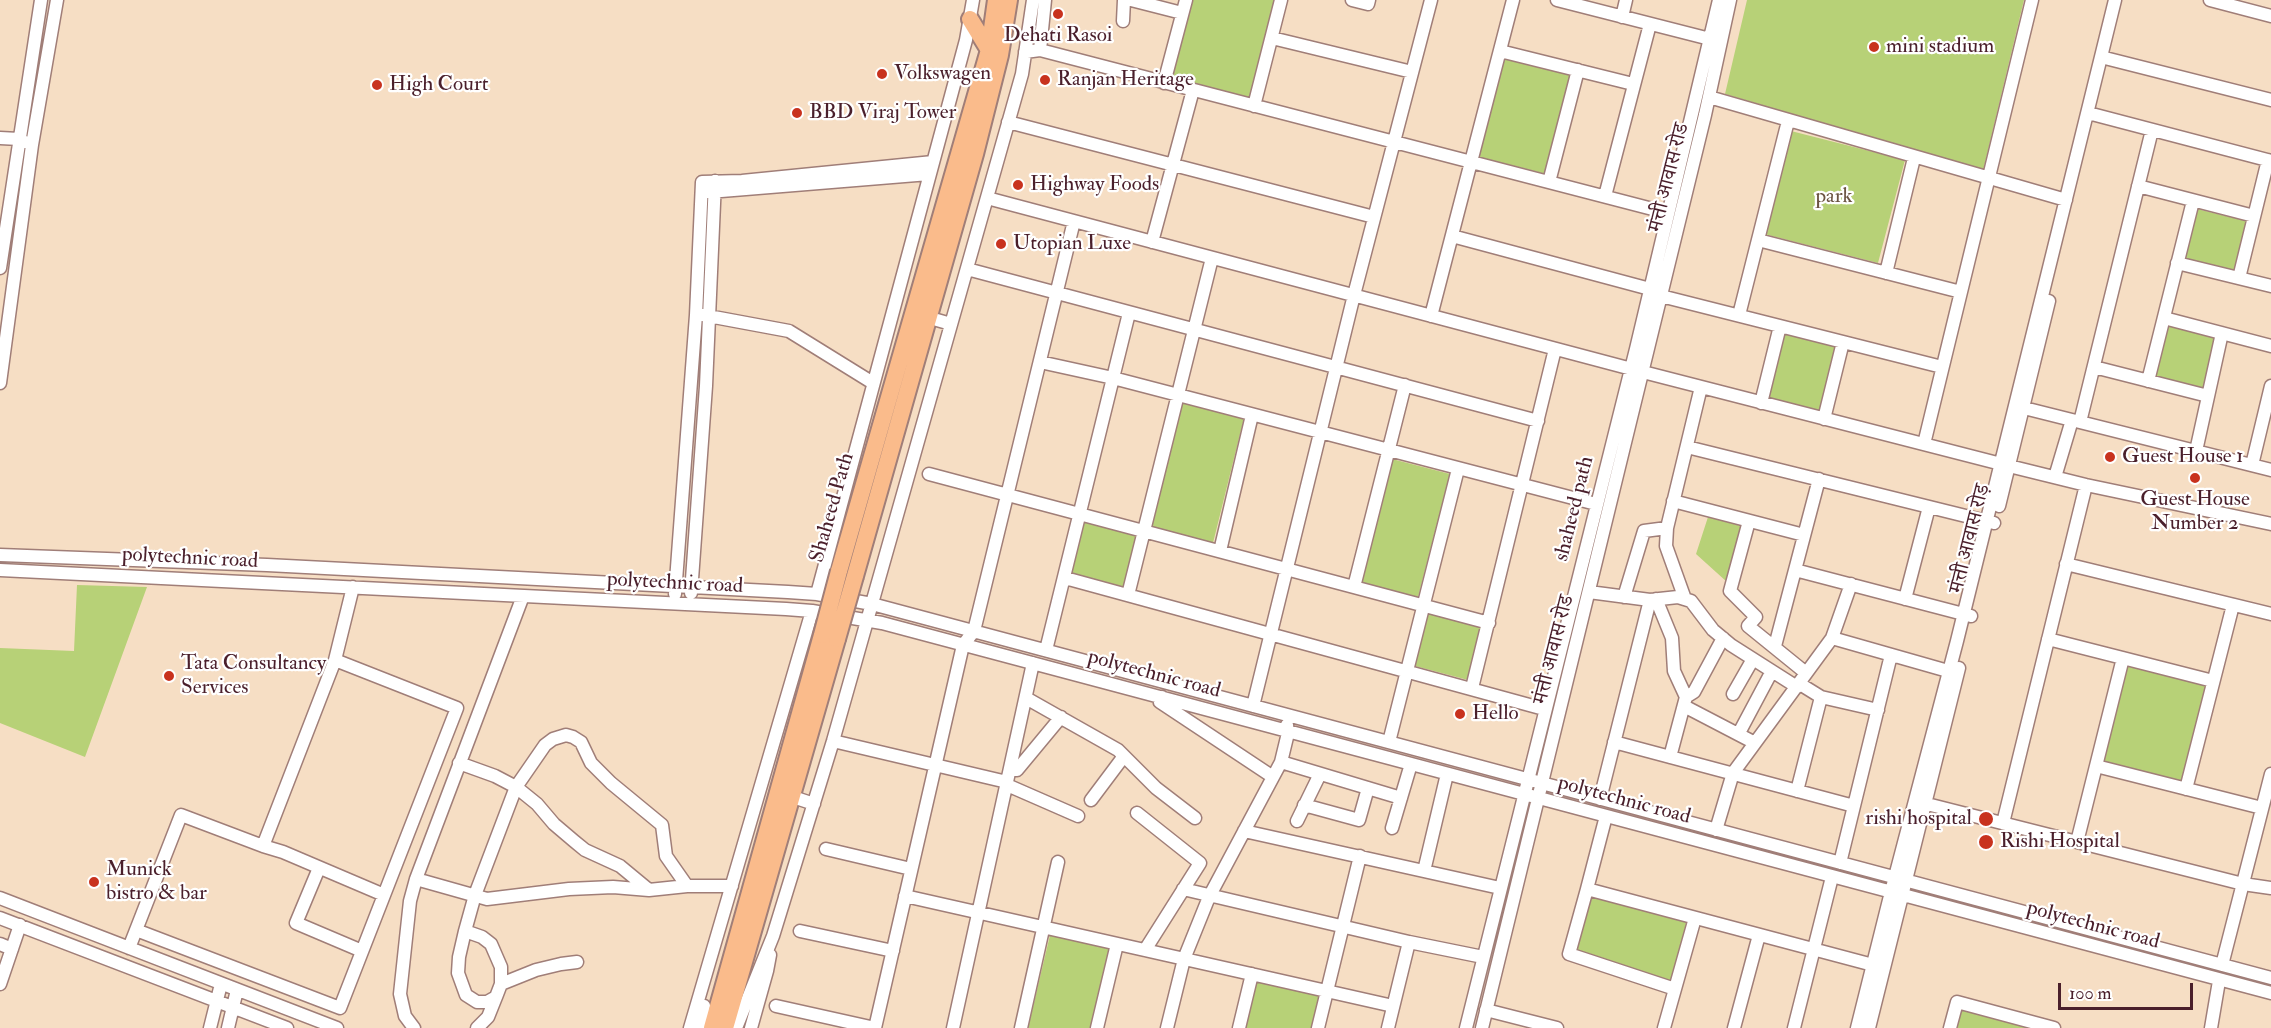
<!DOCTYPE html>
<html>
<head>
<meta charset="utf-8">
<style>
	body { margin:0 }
	#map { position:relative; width:2271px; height:1028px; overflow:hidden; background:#f6dec4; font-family:"IM FELL Double Pica",serif }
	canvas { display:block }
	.scale { position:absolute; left:2058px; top:983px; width:135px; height:27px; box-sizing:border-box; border:3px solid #4a1f2b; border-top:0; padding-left:8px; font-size:18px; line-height:21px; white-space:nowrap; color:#4a1f2b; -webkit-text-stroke:4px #fff; paint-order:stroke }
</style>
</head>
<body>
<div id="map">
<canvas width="2271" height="1028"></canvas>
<div class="scale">100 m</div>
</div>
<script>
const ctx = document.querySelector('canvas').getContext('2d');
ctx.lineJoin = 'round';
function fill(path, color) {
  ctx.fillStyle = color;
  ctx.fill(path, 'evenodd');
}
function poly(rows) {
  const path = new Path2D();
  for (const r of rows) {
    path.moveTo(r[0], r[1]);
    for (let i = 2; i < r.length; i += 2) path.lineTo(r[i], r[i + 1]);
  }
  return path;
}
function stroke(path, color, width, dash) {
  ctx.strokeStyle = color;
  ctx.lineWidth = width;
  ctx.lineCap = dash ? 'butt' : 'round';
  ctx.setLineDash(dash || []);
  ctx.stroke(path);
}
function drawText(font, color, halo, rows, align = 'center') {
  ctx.font = font + ' "IM FELL Double Pica","Noto Serif Devanagari",serif';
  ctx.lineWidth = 4.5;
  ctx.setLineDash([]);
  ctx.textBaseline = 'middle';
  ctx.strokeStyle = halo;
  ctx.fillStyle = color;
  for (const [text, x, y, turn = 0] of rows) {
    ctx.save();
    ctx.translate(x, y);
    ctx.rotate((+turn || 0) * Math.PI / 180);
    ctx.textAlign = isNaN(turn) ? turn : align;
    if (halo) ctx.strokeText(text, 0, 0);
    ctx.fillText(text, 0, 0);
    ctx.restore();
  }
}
const green = poly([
	[1192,0,1275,0,1250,100,1172,80],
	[1747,0,2024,0,1983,171,1725,94],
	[1505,57,1571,74,1546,174,1479,157],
	[1791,131,1905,160,1878,263,1764,234],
	[2197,209,2246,221,2234,272,2185,260],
	[2168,326,2215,337,2203,389,2155,377],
	[1785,333,1837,346,1820,411,1768,398],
	[1182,403,1244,418,1213,543,1151,528],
	[1392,459,1450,474,1418,597,1360,582],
	[1708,517,1741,526,1727,582,1696,554],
	[1083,522,1136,535,1123,588,1069,575],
	[77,585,147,587,85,757,0,723,0,648,74,651],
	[1428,613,1482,626,1468,680,1415,666],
	[2126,666,2206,686,2181,783,2101,763],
	[1591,896,1687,920,1671,981,1577,951],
	[1050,935,1109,949,1091,1028,1028,1028],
	[1256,982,1319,996,1312,1028,1245,1028],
	[1960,1010,2033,1028,1956,1028]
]);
const minor = poly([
	[1131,0,1182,13],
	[1352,0,1368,4,1369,0],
	[1557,0,1710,39],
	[2210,0,2271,16],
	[1622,17,1626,0],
	[1123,21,1124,0],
	[1272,38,1412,72],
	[1040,50,1045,0],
	[1500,51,1633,84],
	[1025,52,1040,50,1668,213],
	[2101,57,2271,100],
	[1164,83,1186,0],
	[1709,97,2066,200],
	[1254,106,1281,0],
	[2088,113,2271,161],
	[1008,122,1374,217],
	[0,138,19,139,25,142],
	[1549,182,1578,70],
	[2138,186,2254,216],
	[709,192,929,174],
	[1605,196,1650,24],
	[987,198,1643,372,2009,466,2086,485,2271,524],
	[1452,236,1650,289],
	[1758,240,1961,292],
	[1152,242,1193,90],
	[2177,263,2271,286],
	[0,268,41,0],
	[967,269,1538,421],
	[1886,273,1914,158],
	[2239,278,2268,160],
	[1661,296,1942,367],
	[703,315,789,331,873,383],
	[1739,315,1788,121],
	[1431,316,1513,0],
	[2164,318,2271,346],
	[937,320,951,324],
	[1040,362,1113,378,1596,504],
	[2094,367,2208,396],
	[2148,381,2193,201],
	[0,383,32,145,57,0],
	[1761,403,1780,326],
	[2016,406,2271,470],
	[1824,419,1843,342],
	[2080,422,2152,130],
	[1924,444,2032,0],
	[1687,447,1994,523],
	[2196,451,2222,333],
	[2252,465,2271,386],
	[929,474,1489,623],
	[2055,477,2072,420],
	[1673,501,1804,535],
	[1999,506,2049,301],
	[1749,521,1730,591,1756,617,1748,626,1806,673],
	[1667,528,1666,546,1685,599],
	[1220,551,1252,415],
	[0,555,267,565,788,592,817,594,872,604,2271,978],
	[2066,564,2271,614],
	[0,570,786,609,812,611,882,623,2271,993],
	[1795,570,1971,616],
	[1065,578,1544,709],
	[1354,587,1405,385],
	[1589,592,1650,600,1678,597,1691,601,1713,630,1731,645,1797,687],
	[691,593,706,386,715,181],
	[675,594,696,315,702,182,742,181,933,162],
	[817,594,966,40,973,0],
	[1128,595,1212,258],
	[1624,597,1644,531,1667,528,1701,387],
	[1656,599,1672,638,1674,671,1686,697],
	[1905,599,1929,507],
	[1832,638,1955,673],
	[2048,639,2213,681],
	[1775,646,1819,479],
	[1046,650,1129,313],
	[335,660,353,587],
	[1800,684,1821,697,1878,710],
	[1472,688,1555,349],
	[1733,694,1753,659],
	[1162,697,1160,702,1273,777],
	[1026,698,1118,750,1156,788,1195,818],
	[1253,706,1354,295,1431,0],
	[1684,706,1755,743],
	[1739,733,1772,671],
	[833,741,1007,782],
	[1389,742,1458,469],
	[1614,742,1854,806],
	[1670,757,1686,697,1694,692,1723,638],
	[1281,762,1401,798],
	[459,763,495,776,516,787,537,804,554,824,574,841,585,850,620,866,649,890],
	[2096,766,2262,808],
	[1010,769,1017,770,1061,717],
	[1007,785,1078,816],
	[2186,789,2233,605],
	[1797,791,1821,697],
	[799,799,814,804],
	[1600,799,1650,600],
	[1091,800,1124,756],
	[1919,802,2243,884,2271,888],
	[1304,805,1359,820,1368,788],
	[1137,813,1200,863,1145,950],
	[1606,816,1587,889,1873,965],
	[1297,821,1320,774],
	[2003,823,2086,485],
	[1392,828,1411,764],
	[1716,830,1733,773,1832,638,1851,584],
	[1244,831,1500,888],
	[2077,842,2123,658],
	[263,846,283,852,384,895],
	[826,849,911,869],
	[1840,863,1891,655],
	[319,868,296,923,362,951],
	[1424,871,1447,774],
	[416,879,487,899,569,889,613,887,649,890,687,886,732,886],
	[1183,889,1409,942,1483,957],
	[1587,889,1569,954,1675,989],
	[905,896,1393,1006],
	[0,898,337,1028],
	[0,918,287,1028],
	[465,931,482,937,491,944,501,967,501,984,496,997,487,1002,477,1002,466,995,458,973,459,957,465,931,475,895,516,787,545,745,553,739,566,735,573,737,581,742,591,763,611,783,662,825,666,856,687,886],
	[800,931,893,951],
	[0,944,12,949],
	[129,948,181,815,263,846,335,660,457,708,340,1008,136,930],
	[2222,965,2271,774],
	[0,984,20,925],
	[501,984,536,970,561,964,577,962],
	[776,1006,875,1028],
	[1486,1010,1557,1028],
	[210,1028,221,984],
	[228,1028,237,990],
	[414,1028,405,1016,400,994,410,901,416,879,523,596],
	[477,1028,488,1017,496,997],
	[690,1028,812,611],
	[700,1028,704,1006],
	[736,1028,773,936,833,741,1022,74,1033,0],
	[751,1028,767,971,770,955],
	[875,1028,963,645,974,631,1074,221],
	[953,1028,1033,663],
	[1021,1028,1058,862],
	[1097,1028,1117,944],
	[1167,1028,1184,959,1209,897,1281,762,1288,733,1287,725],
	[1239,1028,1252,974],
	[1318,1028,1360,856],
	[1388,1028,1409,942],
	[1466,1028,1636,349,1719,0],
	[1482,1028,1705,115,1730,0],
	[1664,1028,1695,918],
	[1734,1028,1759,935],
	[1794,1028,1832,877],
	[1857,1028,1891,892,1957,641,2115,0],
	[1869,1028,1959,668],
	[1950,1028,1957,1002,2054,1028],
	[2211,1028,2219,981]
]);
const highway = poly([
	[970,19,989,50],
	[839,571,989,50,996,0],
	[855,576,975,154,1000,55,1009,0],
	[712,1028,822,635],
	[725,1028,837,639]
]);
const highwayBridge = poly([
	[822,635,839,571],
	[837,639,855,576]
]);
const markers = [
	[1058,14,6,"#c8321e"],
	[1874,47,6,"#c8321e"],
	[882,74,6,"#c8321e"],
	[1045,80,6,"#c8321e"],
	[377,85,6,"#c8321e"],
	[797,113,6,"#c8321e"],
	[1018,185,6,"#c8321e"],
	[1001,244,6,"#c8321e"],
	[2110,457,6,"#c8321e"],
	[2195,478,6,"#c8321e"],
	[169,676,6,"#c8321e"],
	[1460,714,6,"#c8321e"],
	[1986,819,8,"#c8321e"],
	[1986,842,8,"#c8321e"],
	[94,882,6,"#c8321e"]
];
const poiNames = [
	["Dehati Rasoi",1058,36,"center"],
	["mini stadium",1886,47],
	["Volkswagen",894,74],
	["Ranjan Heritage",1057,80],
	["High Court",389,85],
	["BBD Viraj Tower",809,113],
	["Highway Foods",1030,185],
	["Utopian Luxe",1013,244],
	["Guest House 1",2122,457],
	["Guest House",2195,500,"center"],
	["Number 2",2195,524,"center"],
	["Tata Consultancy",181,664],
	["Services",181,688],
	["Hello",1472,714],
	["rishi hospital",1972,819,"right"],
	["Rishi Hospital",2000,842],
	["Munick",106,870],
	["bistro & bar",106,894]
];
const streetNames = [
	["मंत्ती आवास रोड",1670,178,-76],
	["Shaheed Path",833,508,-74],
	["shaheed path",1575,509,-76],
	["मंत्ती आवास रोड़",1971,539,-76],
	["polytechnic road",190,559,3],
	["polytechnic road",675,584,3],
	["मंत्ती आवास रोड",1555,650,-76],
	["polytechnic road",1154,675,15],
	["polytechnic road",1624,801,15],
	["polytechnic road",2093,926,15]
];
const parkNames = [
	["park",1834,197]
];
fill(green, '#b7d177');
stroke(minor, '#a07e78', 15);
stroke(highway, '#a07e78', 20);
stroke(minor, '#fff', 12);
stroke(highway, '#fabb8b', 16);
stroke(highwayBridge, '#a07e78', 20, []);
stroke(highwayBridge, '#fabb8b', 16);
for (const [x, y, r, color] of markers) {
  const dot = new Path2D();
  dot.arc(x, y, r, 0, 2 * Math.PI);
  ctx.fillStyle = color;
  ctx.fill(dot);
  stroke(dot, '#fff', 2);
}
drawText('21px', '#4a1f2b', '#fff', poiNames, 'left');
drawText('21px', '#4a1f2b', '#fff', streetNames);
drawText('21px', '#6b5442', '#fff', parkNames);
</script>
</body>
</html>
